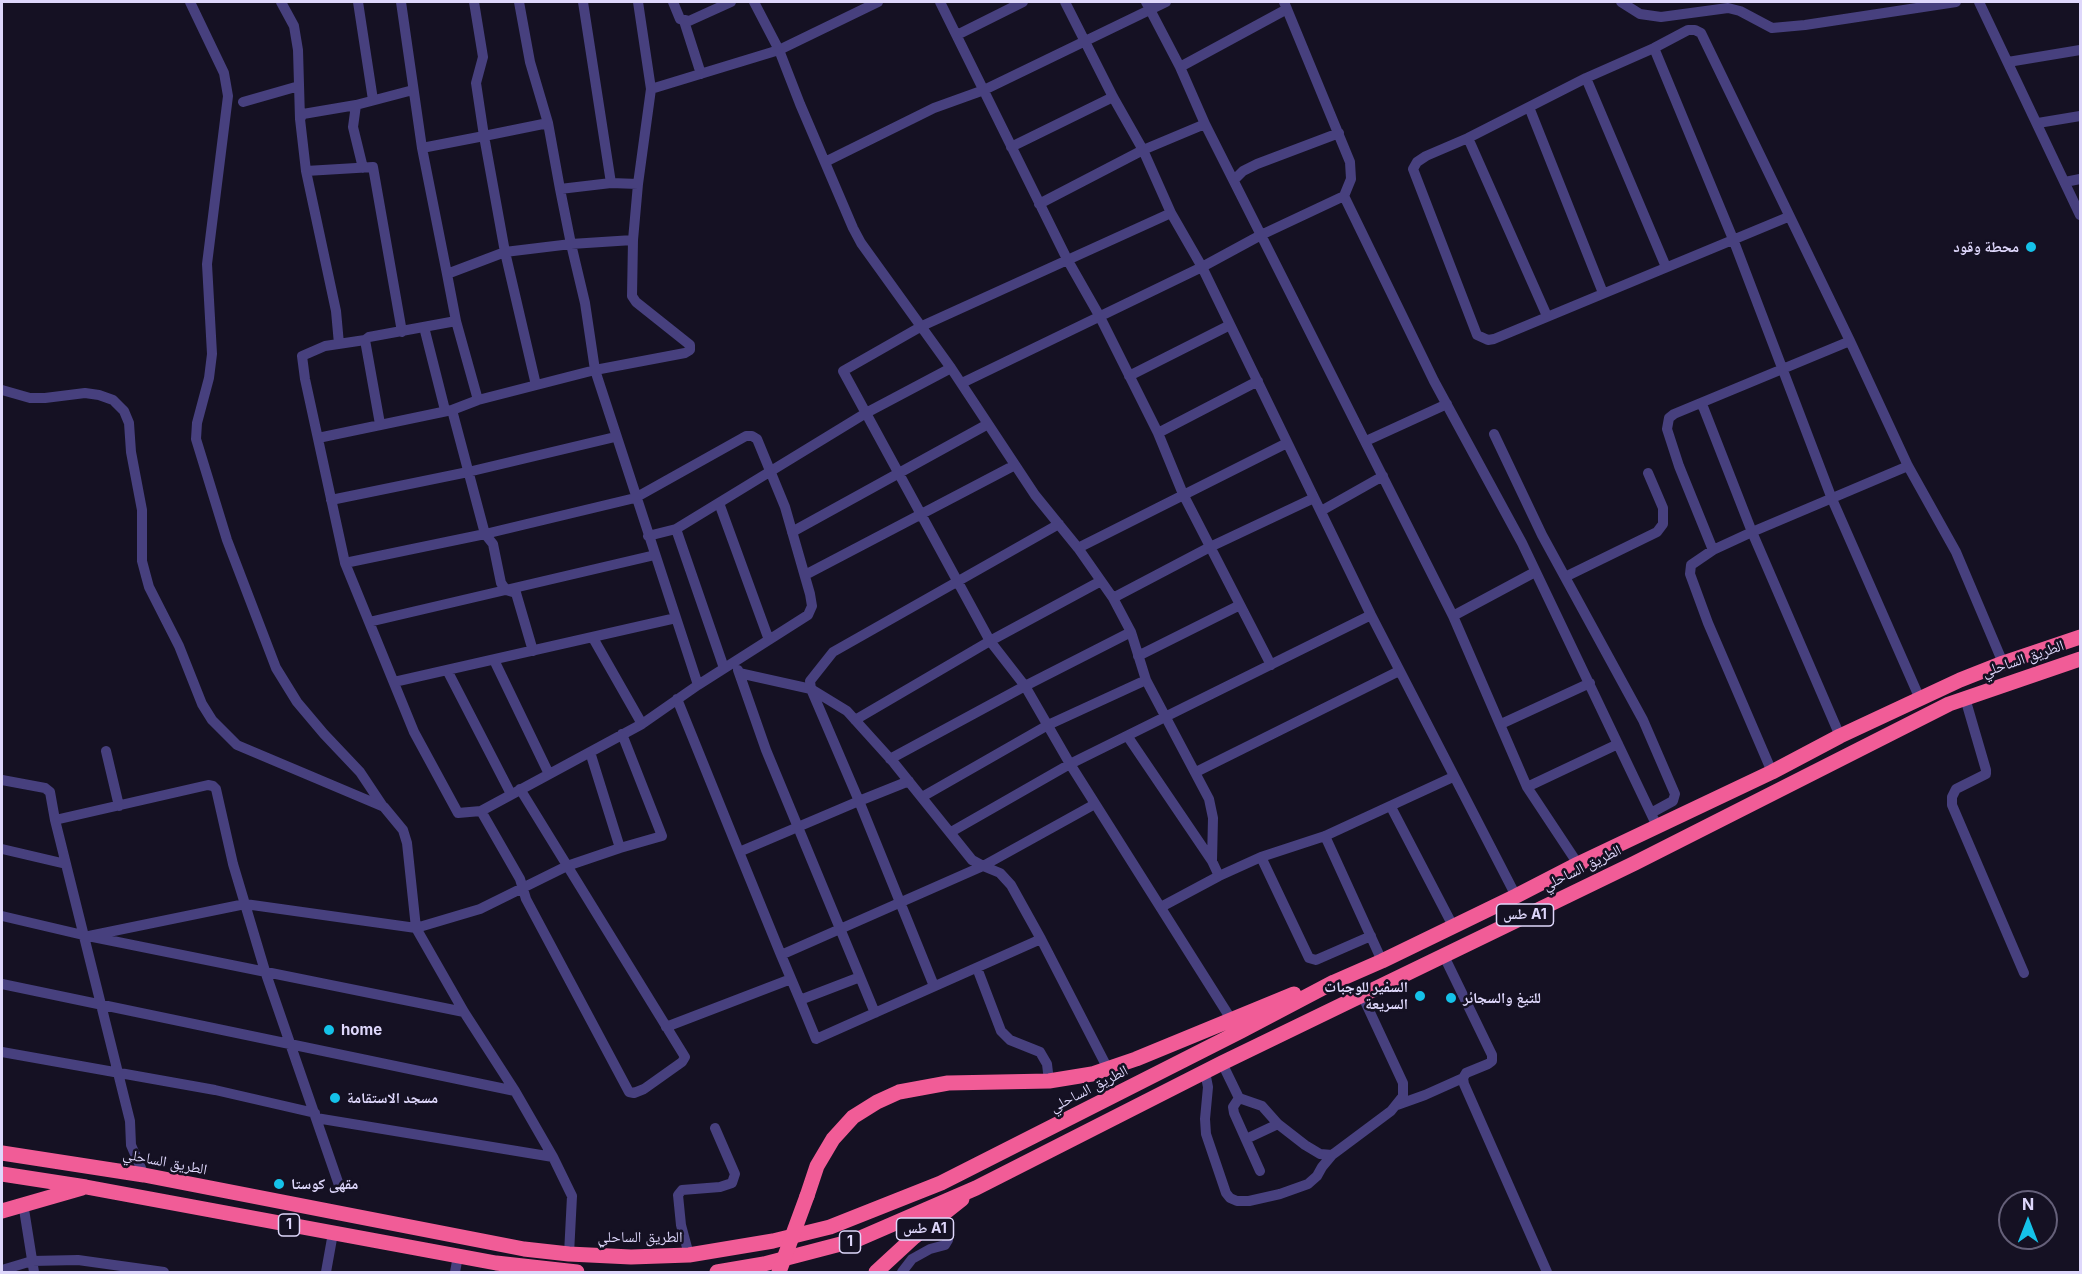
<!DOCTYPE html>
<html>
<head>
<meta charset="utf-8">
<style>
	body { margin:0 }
	#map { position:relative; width:2082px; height:1274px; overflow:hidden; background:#151123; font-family:Inter,sans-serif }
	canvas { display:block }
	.frame { position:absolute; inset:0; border:3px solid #ded7fb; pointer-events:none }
	.north { position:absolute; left:1998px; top:1190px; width:60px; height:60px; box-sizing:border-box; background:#151123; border:2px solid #656079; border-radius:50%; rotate:0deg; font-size:16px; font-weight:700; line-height:24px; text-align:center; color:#ded7fb }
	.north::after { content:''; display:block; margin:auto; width:21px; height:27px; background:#15c2e9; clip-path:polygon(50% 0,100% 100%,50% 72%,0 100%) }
</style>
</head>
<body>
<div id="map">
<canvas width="2082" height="1274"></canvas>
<div class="frame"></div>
<div class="north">N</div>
</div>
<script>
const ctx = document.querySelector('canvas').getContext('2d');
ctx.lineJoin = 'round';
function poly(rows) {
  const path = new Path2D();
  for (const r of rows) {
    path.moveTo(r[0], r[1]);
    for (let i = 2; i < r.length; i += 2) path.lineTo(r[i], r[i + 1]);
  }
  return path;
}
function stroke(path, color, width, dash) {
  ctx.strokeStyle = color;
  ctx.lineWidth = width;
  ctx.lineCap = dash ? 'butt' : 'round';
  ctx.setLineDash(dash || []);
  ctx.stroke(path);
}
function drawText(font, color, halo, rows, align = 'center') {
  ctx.font = font + ' Inter,"Noto Naskh Arabic",sans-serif';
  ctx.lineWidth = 5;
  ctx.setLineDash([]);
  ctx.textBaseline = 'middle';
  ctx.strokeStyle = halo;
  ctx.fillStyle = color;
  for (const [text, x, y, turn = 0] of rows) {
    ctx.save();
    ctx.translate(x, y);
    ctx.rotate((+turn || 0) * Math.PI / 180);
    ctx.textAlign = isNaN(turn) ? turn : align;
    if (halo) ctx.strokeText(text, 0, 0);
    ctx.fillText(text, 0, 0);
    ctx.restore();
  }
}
const minor = poly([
	[190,2,224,73,228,96,207,264,212,354,209,378,197,423,196,439,227,540,276,668,297,702,324,734,360,772,382,805],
	[281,2,294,26,298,50,300,119],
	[358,2,373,100],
	[401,2,422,148],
	[474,2,483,57,476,83,484,136,548,123],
	[519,2,530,62,548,123,560,189],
	[583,2,611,183,638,184,651,89,638,2],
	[673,2,680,19,689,21,731,2],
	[754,2,779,50,800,104,853,228,861,243,951,368,1035,495,1078,548,1113,598,1131,632,1146,680,1209,799,1213,818,1212,861,1219,876,1261,857,1325,836,1453,777],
	[940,2,1067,259,1100,317,1158,433,1183,494,1271,665],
	[1065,2,1113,97,1143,150,1171,213,1202,267,1371,615,1516,896],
	[1146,2,1180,67,1205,124,1453,616,1527,787,1578,864],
	[1621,2,1640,14,1661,17,1728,8,1740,11,1772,28,1805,25,1956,2],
	[1979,2,2080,215],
	[684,21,701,74],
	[957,35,1023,2],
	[1654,48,1733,239,1832,499,1920,699],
	[2008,62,2080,50],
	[1180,67,1287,9],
	[1586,78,1666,267],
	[651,89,779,50,878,2],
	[243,102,299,86],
	[356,105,413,90],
	[1529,107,1603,293],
	[2038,123,2080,116],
	[1468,138,1547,316],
	[1011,147,1113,97],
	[825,162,934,108,984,90,1166,2],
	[306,171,300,119,303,114,356,105,353,127,363,168],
	[1234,180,1243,171,1257,164,1339,133],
	[2065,182,2080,179],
	[1344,196,1434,381,1522,543,1657,826],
	[1039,204,1143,150,1205,124],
	[1171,213,922,326,843,371,990,641,1025,686,1070,764,1231,1019],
	[1788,217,1494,339,1488,340,1477,335,1413,169,1417,162,1426,156,1468,138,1586,78,1654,48,1688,30,1695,30,1701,33,1850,341,1908,466,1956,552,2003,663],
	[633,240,571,244,585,303,595,370,685,353,690,350,690,345,636,302,632,296,633,240,638,184],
	[447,274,456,321,478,400],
	[424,327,445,410],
	[339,344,336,311,306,171,373,167,402,332],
	[1129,376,1230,325],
	[962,383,1202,267,1261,235,1344,196,1351,179,1350,162,1284,2],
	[536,385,505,252,447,274,422,148,484,136,505,252,571,244,560,189,611,183],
	[2,390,30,398,45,398,85,393,99,395,113,400,124,411,129,423,131,452,142,510,142,561,146,576,149,587,179,646,202,704,212,720,237,745,384,807,403,830,407,843,416,928,464,1012,515,1091,553,1157,572,1196,569,1254],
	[1702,404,1752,532,1840,736],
	[452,410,485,534,493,544,501,583,506,590,516,593,533,651],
	[380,424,365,340,369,337,456,321],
	[1158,433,1258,381],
	[1494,434,1542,535,1643,720,1675,794,1673,801,1651,813],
	[318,438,452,410,478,400,595,370,698,685],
	[1366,441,1447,404],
	[331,500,468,472,615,437],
	[719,503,769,640],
	[1321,511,1383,476],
	[676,529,724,668],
	[792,532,988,424],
	[648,536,676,529,866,413,951,368],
	[1078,548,1287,443],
	[1713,550,1679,466,1667,429,1669,418,1674,414,1850,341],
	[345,563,485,534,635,498,746,436,752,436,757,439,785,507,810,594,812,606,808,615,698,685,642,724,481,811,458,813,414,732,345,563,305,379,302,356,325,346,365,340],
	[805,575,1015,465],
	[1565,577,1657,532,1663,524,1663,508,1648,473],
	[1113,598,1210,547,1314,498],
	[1453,616,1535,572],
	[369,622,655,555],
	[593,638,642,724],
	[1138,656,1240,605],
	[494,660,549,774],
	[447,670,511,794],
	[738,670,766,750,875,1013],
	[739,673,811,689,847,711,894,763,972,860,983,866,1095,804],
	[394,682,676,618],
	[1965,698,1986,770,1986,774,1956,789,1952,797,1952,805,2024,973],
	[677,699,739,852,859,801,811,689,810,681,833,652,1059,524],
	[855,720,990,641,1101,581],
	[1501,724,1590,683],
	[1128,737,1212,861],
	[106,751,119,806],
	[890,759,1025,686,1131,632],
	[1196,772,1399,671],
	[1772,772,1708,623,1690,574,1691,565,1713,550,1752,532,1908,466],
	[2,780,45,788,50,792,55,820,130,1121,131,1145,144,1175],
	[909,781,859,801,934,986],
	[1527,787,1618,744],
	[922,797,1048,725,1146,680],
	[1391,807,1453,926],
	[481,811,520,879,526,899,629,1092,634,1093,644,1089,682,1062,685,1057,520,789],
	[55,820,208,785,213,786,216,789,233,864,265,971,339,1185],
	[951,832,1070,764,1371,615],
	[1325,836,1382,961],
	[620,848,662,836,622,734],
	[2,849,66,864],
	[739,852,781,955,800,1000,816,1039,1041,939,1011,885,1000,873,983,866,781,955],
	[1261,857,1309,958,1316,960,1371,936],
	[1161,907,1219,876],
	[2,916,83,935,464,1012],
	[89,936,245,904,416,928,480,909,567,866,620,848,590,752],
	[1041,939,1108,1069],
	[1443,954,1492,1055,1492,1061,1488,1064,1466,1073,1463,1078,1464,1084,1547,1272],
	[977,968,1001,1031,1010,1040,1040,1052,1047,1064,1049,1081],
	[2,984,515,1091],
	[800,1000,860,977],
	[666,1027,791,979],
	[2,1052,215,1090,315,1113],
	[1222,1063,1239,1098,1262,1106,1278,1124,1305,1145,1320,1154,1332,1155],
	[1205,1072,1208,1087,1205,1119,1206,1134,1226,1193,1230,1198,1237,1201,1249,1201,1280,1194,1308,1184,1317,1176,1322,1167,1332,1155,1391,1111,1403,1096,1403,1083,1362,995],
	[1239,1098,1233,1107,1234,1113,1260,1171],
	[1397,1105,1425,1095,1463,1078],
	[316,1118,553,1157],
	[1246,1139,1278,1124],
	[23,1203,34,1272],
	[689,1255,681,1225,678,1195,682,1190,720,1187,732,1183,735,1174,715,1128],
	[2,1270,32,1261,78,1260,164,1272],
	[326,1272,333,1233],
	[455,1272,458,1256],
	[902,1272,912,1259,930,1249,945,1245,948,1240,940,1218]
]);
const highway = poly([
	[2,1153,144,1175,524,1249,569,1254,631,1257,689,1255,773,1241,830,1227,941,1183,1241,1031,1334,982,1382,961,1516,896,1578,864,1772,772,1840,736,1960,680,2003,663,2080,637],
	[2,1174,86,1187,496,1263,577,1272],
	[807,1196,817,1166,833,1139,853,1117,877,1102,899,1092,948,1083,1049,1081,1092,1074,1136,1059,1294,994],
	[2,1211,82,1188],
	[717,1272,764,1264,856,1240,976,1188,1222,1063,1635,863,1949,704,2080,659],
	[876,1272,914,1237,962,1199]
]);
const highwayBridge = poly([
	[779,1272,807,1196]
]);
const markers = [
	[2031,247,6,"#15c2e9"],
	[1420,996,6,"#15c2e9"],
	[1451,998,6,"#15c2e9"],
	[329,1030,6,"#15c2e9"],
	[335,1098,6,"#15c2e9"],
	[279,1184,6,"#15c2e9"]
];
const shields = [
	[1525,915,57],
	[289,1225,21],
	[925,1229,57],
	[850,1242,21]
];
const shieldNames = [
	["طس A1",1525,915],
	["1",289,1225],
	["طس A1",925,1229],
	["1",850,1242]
];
const poiNames = [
	["محطة وقود",2019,247,"right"],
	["السفير للوجبات",1408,987,"right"],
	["السريعة",1408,1004,"right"],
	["للتيغ والسجائر",1463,998],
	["home",341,1030],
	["مسجد الاستقامة",347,1098],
	["مقهى كوستا",291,1184]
];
const streetNames = [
	["الطريق الساحلي",2023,659,-19],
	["الطريق الساحلي",1582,868,-26],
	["الطريق الساحلي",1089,1089,-27],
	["الطريق الساحلي",165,1162,11],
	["الطريق الساحلي",640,1237]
];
stroke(minor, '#47407e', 10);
stroke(highway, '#f15c97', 15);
stroke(highwayBridge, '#f15c97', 15);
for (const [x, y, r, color] of markers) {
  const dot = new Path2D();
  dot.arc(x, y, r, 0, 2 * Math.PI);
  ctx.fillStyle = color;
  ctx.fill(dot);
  stroke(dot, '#151123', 2);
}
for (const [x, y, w] of shields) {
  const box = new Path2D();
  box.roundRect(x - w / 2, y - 11, w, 22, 4.5);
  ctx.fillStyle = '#151123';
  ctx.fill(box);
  stroke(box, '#ded7fb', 1.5);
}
drawText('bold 14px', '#ded7fb', null, shieldNames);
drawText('bold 15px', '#ded7fb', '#151123', poiNames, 'left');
drawText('15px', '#ded7fb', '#151123', streetNames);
</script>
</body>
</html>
